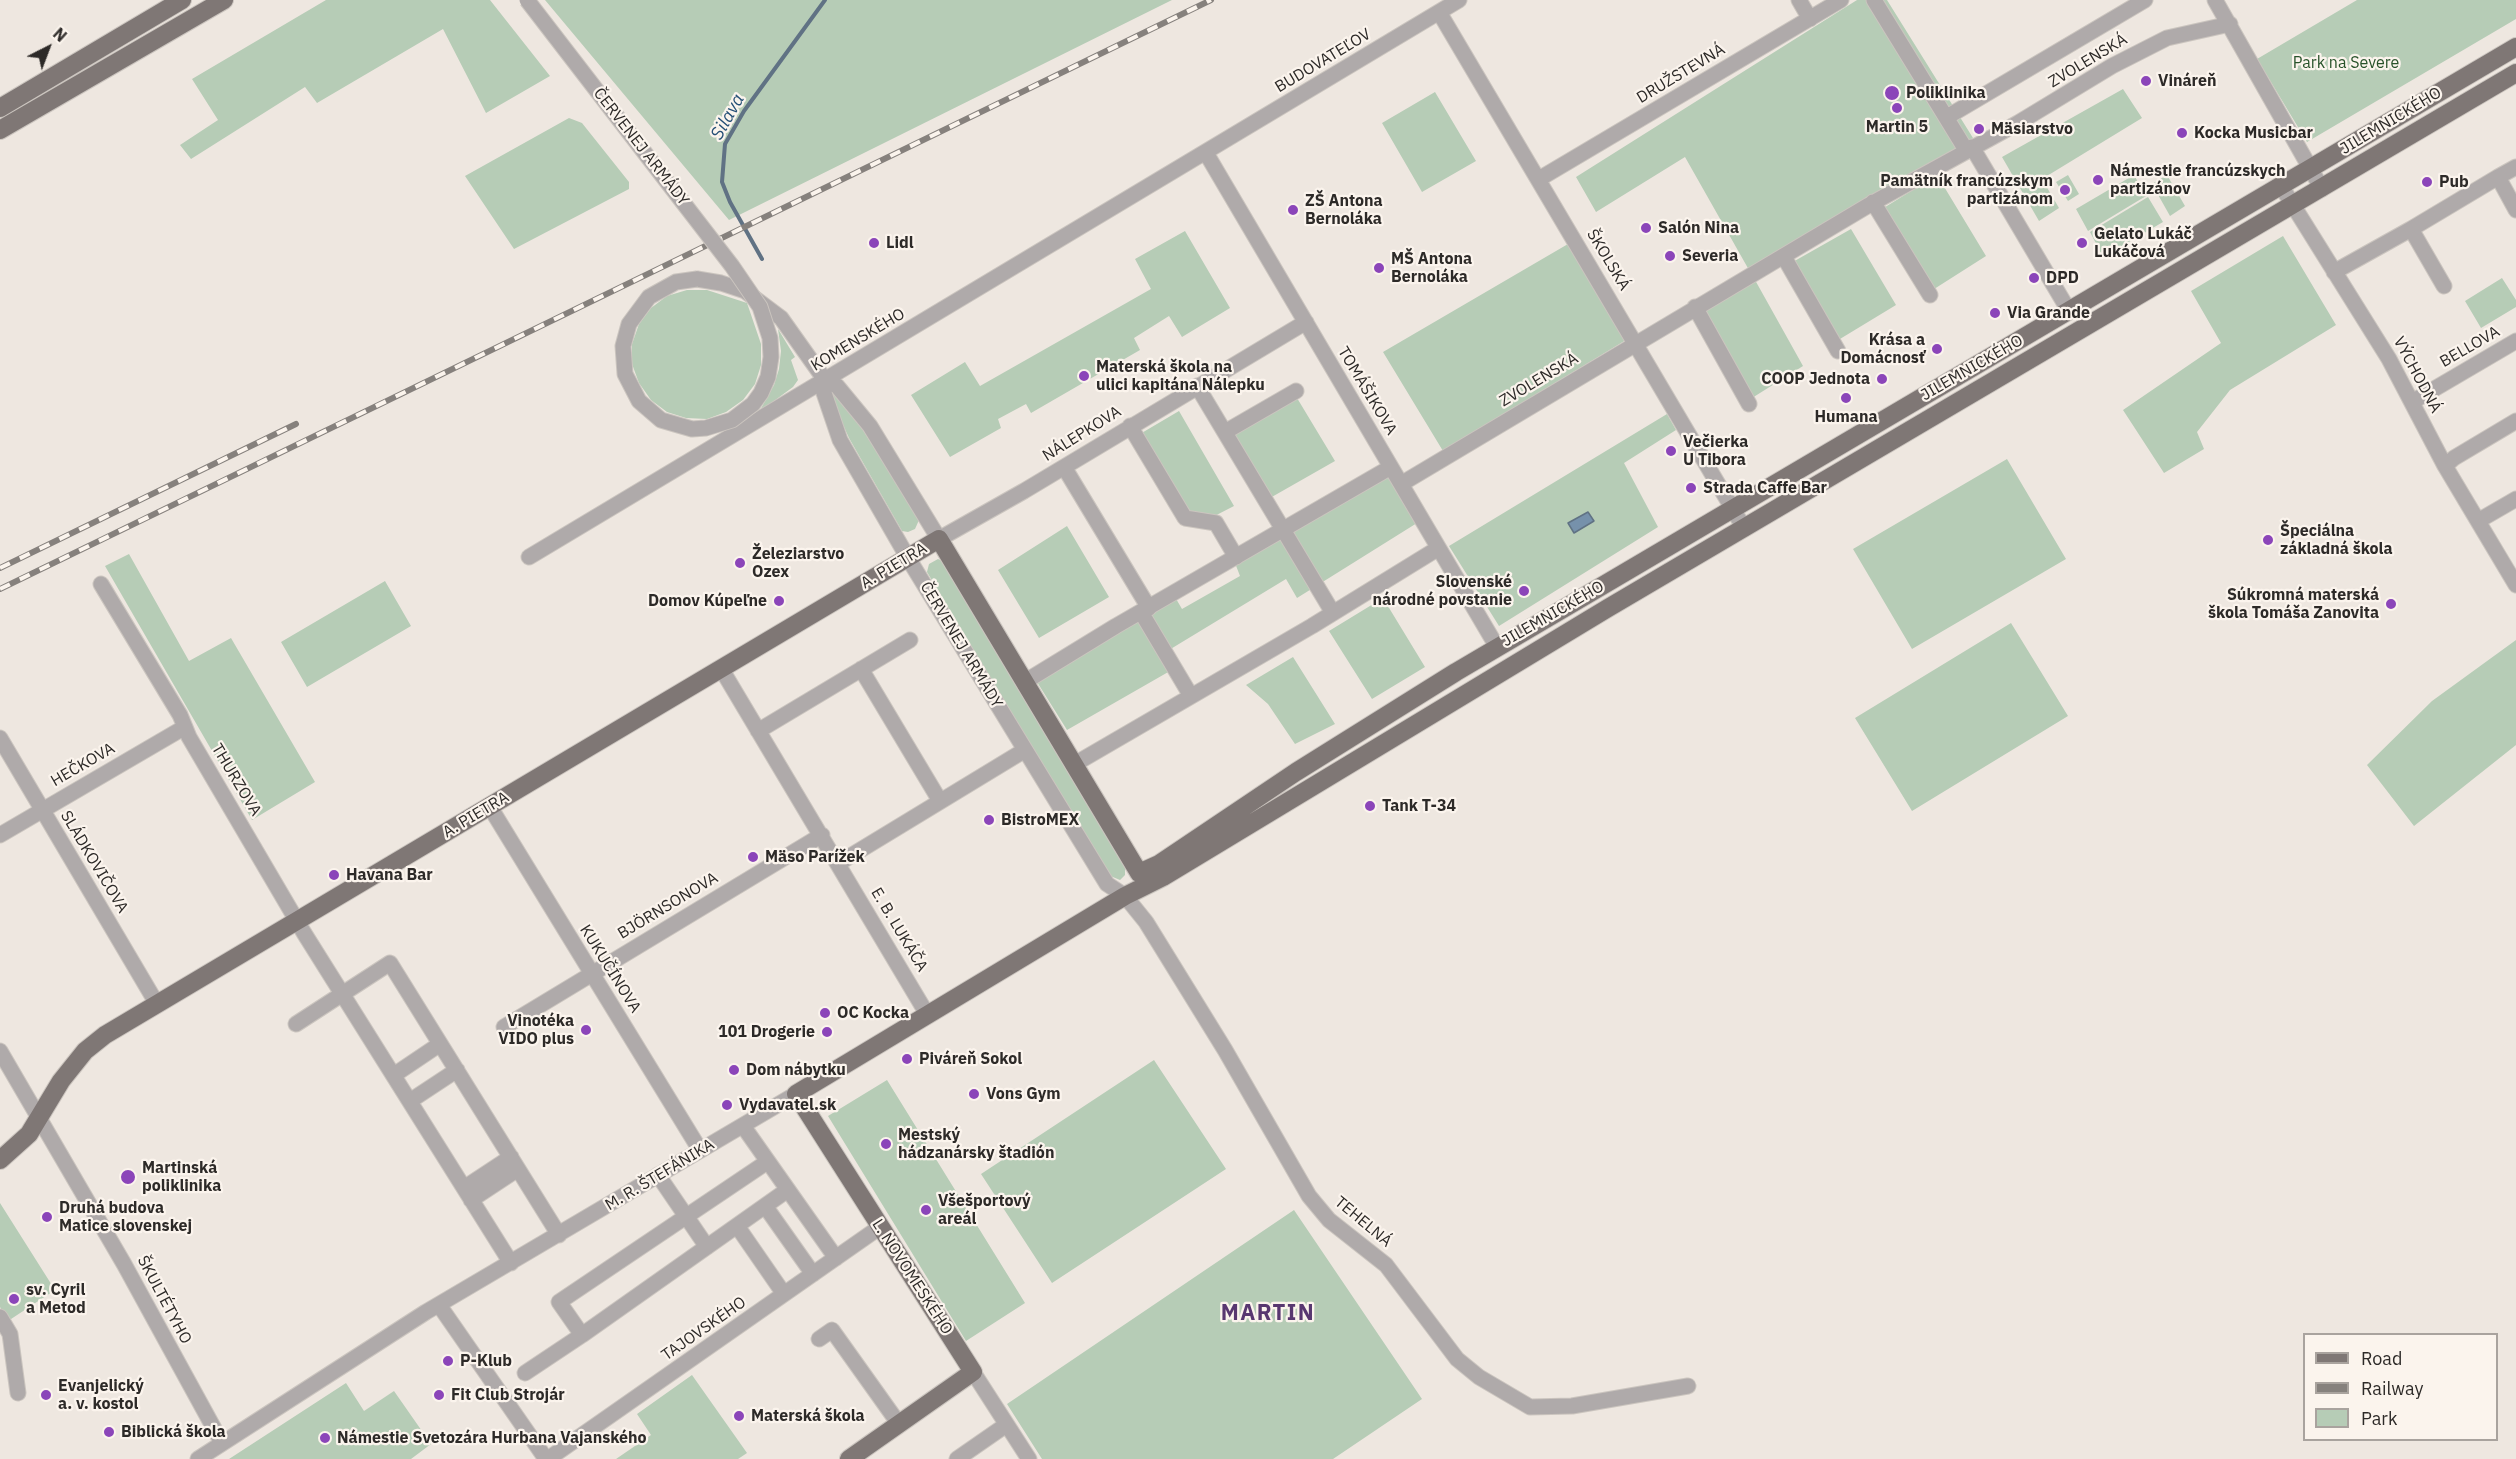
<!DOCTYPE html>
<html>
<head>
<meta charset="utf-8">
<style>
	body { margin:0 }
	#map { position:relative; width:2516px; height:1459px; overflow:hidden; background:#eee7e0; font-family:"IBM Plex Sans",sans-serif }
	canvas { display:block }
	.legend { position:absolute; left:2303px; top:1333px; width:195px; height:108px; box-sizing:border-box; background:#fbf4ed; border:2px solid #a9a39e; margin:0; padding:8px 10px; list-style:none; font-size:18px; color:#2d2a28 }
	.legend li { display:flex; align-items:center; gap:12px; height:30px }
	.legend b { width:30px; border:2px solid #a9a39e }
	.north { position:absolute; left:18px; top:18px; width:60px; height:60px; -webkit-text-stroke:4px #fbf4ed; paint-order:stroke; rotate:42deg; font-size:16px; font-weight:700; line-height:24px; text-align:center; color:#2d2a28 }
	.north::after { content:''; display:block; margin:auto; width:21px; height:27px; background:#2d2a28; clip-path:polygon(50% 0,100% 100%,50% 72%,0 100%) }
</style>
</head>
<body>
<div id="map">
<canvas width="2516" height="1459"></canvas>
<ul class="legend">
<li><b style="height:8px;background:#7f7775"></b>Road</li>
<li><b style="height:8px;background:#86817d"></b>Railway</li>
<li><b style="height:16px;background:#b6ccb6"></b>Park</li>
</ul>
<div class="north">N</div>
</div>
<script>
const ctx = document.querySelector('canvas').getContext('2d');
ctx.lineJoin = 'round';
function fill(path, color) {
  ctx.fillStyle = color;
  ctx.fill(path, 'evenodd');
}
function poly(rows) {
  const path = new Path2D();
  for (const r of rows) {
    path.moveTo(r[0], r[1]);
    for (let i = 2; i < r.length; i += 2) path.lineTo(r[i], r[i + 1]);
  }
  return path;
}
function stroke(path, color, width, dash) {
  ctx.strokeStyle = color;
  ctx.lineWidth = width;
  ctx.lineCap = dash ? 'butt' : 'round';
  ctx.setLineDash(dash || []);
  ctx.stroke(path);
}
function drawText(font, color, halo, rows, align = 'center') {
  ctx.font = font + ' "IBM Plex Sans",sans-serif';
  ctx.lineWidth = 4.5;
  ctx.setLineDash([]);
  ctx.textBaseline = 'middle';
  ctx.strokeStyle = halo;
  ctx.fillStyle = color;
  for (const [text, x, y, turn = 0] of rows) {
    ctx.save();
    ctx.translate(x, y);
    ctx.rotate((+turn || 0) * Math.PI / 180);
    ctx.textAlign = isNaN(turn) ? turn : align;
    if (halo) ctx.strokeText(text, 0, 0);
    ctx.fillText(text, 0, 0);
    ctx.restore();
  }
}
const green = poly([
	[326,0,490,0,550,76,486,113,443,29,317,103,305,87,191,159,180,145,218,120,192,79],
	[545,0,1172,0,729,220],
	[1857,0,1887,0,1973,138,1749,270,1685,157,1596,212,1576,177],
	[2357,0,2516,0,2516,19,2307,142,2257,59],
	[2123,89,2142,118,2042,179,2059,208,2039,221,2002,157],
	[1435,92,1476,161,1422,192,1382,123],
	[569,118,582,123,629,182,629,189,514,249,465,176],
	[1937,175,1986,256,1931,291,1882,209],
	[2068,175,2079,194,2068,201,2056,182],
	[2134,175,2146,196,2088,231,2076,209],
	[2167,175,2185,206,2170,216,2152,184],
	[2148,197,2163,222,2103,257,2090,232],
	[1851,229,1896,305,1835,342,1791,263],
	[1185,231,1230,308,1182,337,1169,316,1134,338,1140,350,1031,413,1026,404,998,419,1001,428,950,457,911,395,965,362,980,386,1151,289,1135,259],
	[2283,236,2336,325,2230,390,2197,432,2204,449,2164,473,2123,410,2221,343,2191,291],
	[1568,244,1626,340,1443,451,1383,352],
	[2502,278,2516,300,2516,307,2481,328,2465,301],
	[1755,280,1803,366,1752,398,1704,311],
	[687,290,707,290,747,303,761,344,761,365,755,384,743,400,726,412,707,419,686,418,667,412,651,400,639,383,632,364,632,344,639,324,651,308,667,296],
	[778,329,795,357,791,360,798,380,793,387,759,412,774,385,779,369,781,351],
	[832,388,863,430,919,520,915,529,908,532,902,531,849,438,828,392],
	[1294,393,1335,461,1263,502,1225,431],
	[1179,411,1234,506,1195,526,1140,434],
	[1667,414,1676,430,1624,463,1658,527,1499,626,1449,546],
	[2007,459,2066,559,1912,649,1853,549],
	[1388,474,1417,523,1297,598,1286,579,1169,650,1149,613,1175,597,1182,609,1240,576,1235,563],
	[1067,526,1109,597,1039,638,998,570],
	[129,554,189,661,231,638,315,782,252,820,105,566],
	[938,559,946,563,1125,864,1125,875,1120,880,1108,875,927,572,929,564],
	[385,581,411,626,307,687,281,642],
	[1383,598,1425,667,1372,699,1329,631],
	[1139,620,1170,671,1067,730,1037,682],
	[2011,623,2068,716,1912,811,1855,718],
	[2516,640,2516,745,2414,826,2367,765,2432,701],
	[1293,657,1335,724,1295,744,1268,704,1246,685],
	[1154,1060,1226,1169,1052,1283,981,1174],
	[887,1080,1025,1303,966,1341,828,1116],
	[0,1203,55,1290,8,1321,0,1307],
	[1294,1210,1422,1399,1333,1459,1042,1459,1007,1404],
	[692,1375,747,1453,738,1459,616,1459,651,1435,637,1414],
	[346,1383,364,1411,394,1391,431,1444,411,1459,229,1459]
]);
const water = poly([
	[1588,512,1594,521,1574,533,1568,523,1588,512]
]);
const stream = poly([
	[762,259,730,202,722,182,725,144,744,111,825,0]
]);
const minor = poly([
	[1799,0,1810,19],
	[1874,0,1966,150],
	[2215,0,2322,189],
	[1439,12,1744,528],
	[1947,117,2145,0],
	[1972,147,2069,311],
	[1206,153,1497,647],
	[2498,177,2516,167],
	[1539,179,1841,0],
	[2281,186,2389,359,2445,466,2516,585],
	[1873,202,1930,295],
	[2411,229,2498,177,2516,210],
	[1784,257,1838,351],
	[2334,272,2411,229,2444,286],
	[697,279,721,283,745,291,781,318,825,380,837,386,870,426,939,539,1024,491,1306,322],
	[1695,307,1749,404],
	[825,380,824,393,840,440,908,558,1107,884,1125,896,1146,922,1225,1050,1309,1196,1329,1220,1386,1265,1457,1359,1479,1377,1530,1407,1572,1406,1688,1386],
	[1197,386,1333,613],
	[2412,402,2516,341],
	[1130,426,1185,518,1216,523,1236,557],
	[1225,432,1296,391],
	[2445,466,2454,458,2516,421],
	[1064,467,1149,608],
	[1401,484,1869,205,2018,123,2112,66,2167,38,2230,24],
	[2478,521,2516,499],
	[529,557,1459,0],
	[101,584,180,715,189,737,304,933,511,1263],
	[1141,612,1191,696],
	[861,669,940,801],
	[722,670,927,1014],
	[1025,685,1031,678,1116,626,1391,467],
	[758,731,910,640],
	[0,738,157,1004],
	[1073,765,1312,626,1437,549],
	[490,807,700,1150],
	[0,835,185,727],
	[839,863,1025,750],
	[296,1024,390,963,559,1235],
	[504,1027,822,835],
	[0,1051,124,1264,222,1443],
	[394,1075,440,1044],
	[410,1101,457,1070],
	[743,1126,836,1258],
	[658,1175,707,1247],
	[464,1188,511,1157],
	[471,1200,518,1169],
	[765,1206,813,1274],
	[737,1226,784,1294],
	[439,1305,546,1459],
	[0,1317,10,1334,18,1393],
	[582,1335,786,1191],
	[819,1339,832,1330,899,1424],
	[973,1372,1029,1459],
	[525,1373,582,1335,559,1302,767,1162],
	[198,1459,426,1312,796,1094],
	[548,1459,880,1227],
	[957,1459,1006,1425]
]);
const major = poly([
	[0,108,182,0],
	[0,130,224,0],
	[1139,873,1159,864,1296,772,1456,672,2516,47],
	[0,1160,29,1134,61,1081,85,1051,105,1035,939,539,1139,873],
	[849,1459,973,1372,796,1094,1125,896,1163,877,1608,608,2516,73]
]);
const rail = poly([
	[0,568,296,424],
	[0,589,1211,0]
]);
const minorBridge = poly([
	[527,0,732,266,760,307,770,338,771,357,768,377,761,393,753,404,732,420,706,428,692,429,661,420,639,401,625,374,623,346,629,324,649,297,676,282,697,279]
]);
const markers = [
	[2146,81,6,"#8b45b9"],
	[1892,93,8,"#8b45b9"],
	[1897,108,6,"#8b45b9"],
	[1979,129,6,"#8b45b9"],
	[2182,133,6,"#8b45b9"],
	[2098,180,6,"#8b45b9"],
	[2427,182,6,"#8b45b9"],
	[2065,190,6,"#8b45b9"],
	[1293,210,6,"#8b45b9"],
	[1646,228,6,"#8b45b9"],
	[874,243,6,"#8b45b9"],
	[2082,243,6,"#8b45b9"],
	[1670,256,6,"#8b45b9"],
	[1379,268,6,"#8b45b9"],
	[2034,278,6,"#8b45b9"],
	[1995,313,6,"#8b45b9"],
	[1937,349,6,"#8b45b9"],
	[1084,376,6,"#8b45b9"],
	[1882,379,6,"#8b45b9"],
	[1846,398,6,"#8b45b9"],
	[1671,451,6,"#8b45b9"],
	[1691,488,6,"#8b45b9"],
	[2268,540,6,"#8b45b9"],
	[740,563,6,"#8b45b9"],
	[1524,591,6,"#8b45b9"],
	[779,601,6,"#8b45b9"],
	[2391,604,6,"#8b45b9"],
	[1370,806,6,"#8b45b9"],
	[989,820,6,"#8b45b9"],
	[753,857,6,"#8b45b9"],
	[334,875,6,"#8b45b9"],
	[825,1013,6,"#8b45b9"],
	[586,1030,6,"#8b45b9"],
	[827,1032,6,"#8b45b9"],
	[907,1059,6,"#8b45b9"],
	[734,1070,6,"#8b45b9"],
	[974,1094,6,"#8b45b9"],
	[727,1105,6,"#8b45b9"],
	[886,1144,6,"#8b45b9"],
	[128,1177,8,"#8b45b9"],
	[926,1210,6,"#8b45b9"],
	[47,1217,6,"#8b45b9"],
	[14,1299,6,"#8b45b9"],
	[448,1361,6,"#8b45b9"],
	[46,1395,6,"#8b45b9"],
	[439,1395,6,"#8b45b9"],
	[739,1416,6,"#8b45b9"],
	[109,1432,6,"#8b45b9"],
	[325,1438,6,"#8b45b9"]
];
const streetNames = [
	["BUDOVATEĽOV",1323,61,-31],
	["ZVOLENSKÁ",2088,61,-31],
	["DRUŽSTEVNÁ",1681,74,-31],
	["JILEMNICKÉHO",2391,121,-31],
	["ČERVENEJ ARMÁDY",641,147,52],
	["ŠKOLSKÁ",1608,260,59],
	["KOMENSKÉHO",858,340,-31],
	["BELLOVA",2470,347,-30],
	["JILEMNICKÉHO",1972,368,-30],
	["VÝCHODNÁ",2417,375,62],
	["ZVOLENSKÁ",1539,380,-31],
	["TOMÁŠIKOVA",1367,391,59],
	["NÁLEPKOVA",1082,434,-32],
	["A. PIETRA",894,566,-31],
	["JILEMNICKÉHO",1553,614,-30],
	["ČERVENEJ ARMÁDY",961,645,59],
	["HEČKOVA",83,765,-30],
	["THURZOVA",236,780,59],
	["A. PIETRA",476,815,-31],
	["SLÁDKOVIČOVA",94,862,59],
	["BJÖRNSONOVA",668,906,-31],
	["E. B. LUKÁČA",899,930,59],
	["KUKUČÍNOVA",610,969,58],
	["M. R. ŠTEFÁNIKA",660,1175,-31],
	["TEHELNÁ",1363,1222,40],
	["L. NOVOMESKÉHO",912,1277,57],
	["ŠKULTÉTYHO",164,1300,62],
	["TAJOVSKÉHO",704,1329,-35]
];
const parkNames = [
	["Park na Severe",2346,63]
];
const poiNames = [
	["Vináreň",2158,81],
	["Poliklinika",1906,93],
	["Martin 5",1897,127,"center"],
	["Mäsiarstvo",1991,129],
	["Kocka Musicbar",2194,133],
	["Námestie francúzskych",2110,171],
	["partizánov",2110,189],
	["Pamätník francúzskym",2053,181,"right"],
	["partizánom",2053,199,"right"],
	["Pub",2439,182],
	["ZŠ Antona",1305,201],
	["Bernoláka",1305,219],
	["Salón Nina",1658,228],
	["Gelato Lukáč",2094,234],
	["Lukáčová",2094,252],
	["Lidl",886,243],
	["Severia",1682,256],
	["MŠ Antona",1391,259],
	["Bernoláka",1391,277],
	["DPD",2046,278],
	["Via Grande",2007,313],
	["Krása a",1925,340,"right"],
	["Domácnosť",1925,358,"right"],
	["Materská škola na",1096,367],
	["ulici kapitána Nálepku",1096,385],
	["COOP Jednota",1870,379,"right"],
	["Humana",1846,417,"center"],
	["Večierka",1683,442],
	["U Tibora",1683,460],
	["Strada Caffe Bar",1703,488],
	["Špeciálna",2280,531],
	["základná škola",2280,549],
	["Železiarstvo",752,554],
	["Ozex",752,572],
	["Slovenské",1512,582,"right"],
	["národné povstanie",1512,600,"right"],
	["Súkromná materská",2379,595,"right"],
	["škola Tomáša Zanovita",2379,613,"right"],
	["Domov Kúpeľne",767,601,"right"],
	["Tank T-34",1382,806],
	["BistroMEX",1001,820],
	["Mäso Parížek",765,857],
	["Havana Bar",346,875],
	["OC Kocka",837,1013],
	["Vinotéka",574,1021,"right"],
	["VIDO plus",574,1039,"right"],
	["101 Drogerie",815,1032,"right"],
	["Piváreň Sokol",919,1059],
	["Dom nábytku",746,1070],
	["Vons Gym",986,1094],
	["Vydavatel.sk",739,1105],
	["Mestský",898,1135],
	["hádzanársky štadión",898,1153],
	["Martinská",142,1168],
	["poliklinika",142,1186],
	["Všešportový",938,1201],
	["areál",938,1219],
	["Druhá budova",59,1208],
	["Matice slovenskej",59,1226],
	["sv. Cyril",26,1290],
	["a Metod",26,1308],
	["P-Klub",460,1361],
	["Evanjelický",58,1386],
	["a. v. kostol",58,1404],
	["Fit Club Strojár",451,1395],
	["Materská škola",751,1416],
	["Biblická škola",121,1432],
	["Námestie Svetozára Hurbana Vajanského",337,1438]
];
const waterNames = [
	["Silava",728,117,-61]
];
const districtNames = [
	["MARTIN",1268,1314]
];
fill(green, '#b6ccb6');
fill(water, '#7691ab');
stroke(water, '#607284', 1.5);
stroke(stream, '#607284', 4);
stroke(minor, '#cbc5bf', 17);
stroke(major, '#cbc5bf', 20);
stroke(minor, '#afaaaa', 15);
stroke(major, '#7f7775', 18);
stroke(rail, '#86817d', 6);
stroke(rail, '#fbf4ed', 4, [11]);
stroke(minorBridge, '#cbc5bf', 17, []);
stroke(minorBridge, '#afaaaa', 15);
for (const [x, y, r, color] of markers) {
  const dot = new Path2D();
  dot.arc(x, y, r, 0, 2 * Math.PI);
  ctx.fillStyle = color;
  ctx.fill(dot);
  stroke(dot, '#fbf4ed', 2);
}
drawText('16px', '#2d2a28', '#fbf4ed', streetNames);
drawText('16px', '#28522a', '#fbf4ed', parkNames);
drawText('bold 16px', '#2d2a28', '#fbf4ed', poiNames, 'left');
drawText('italic 18px', '#254f76', '#fbf4ed', waterNames);
ctx.letterSpacing = '1.5px';
drawText('bold 22px', '#583770', '#fbf4ed', districtNames);
ctx.letterSpacing = '0px';
</script>
</body>
</html>
